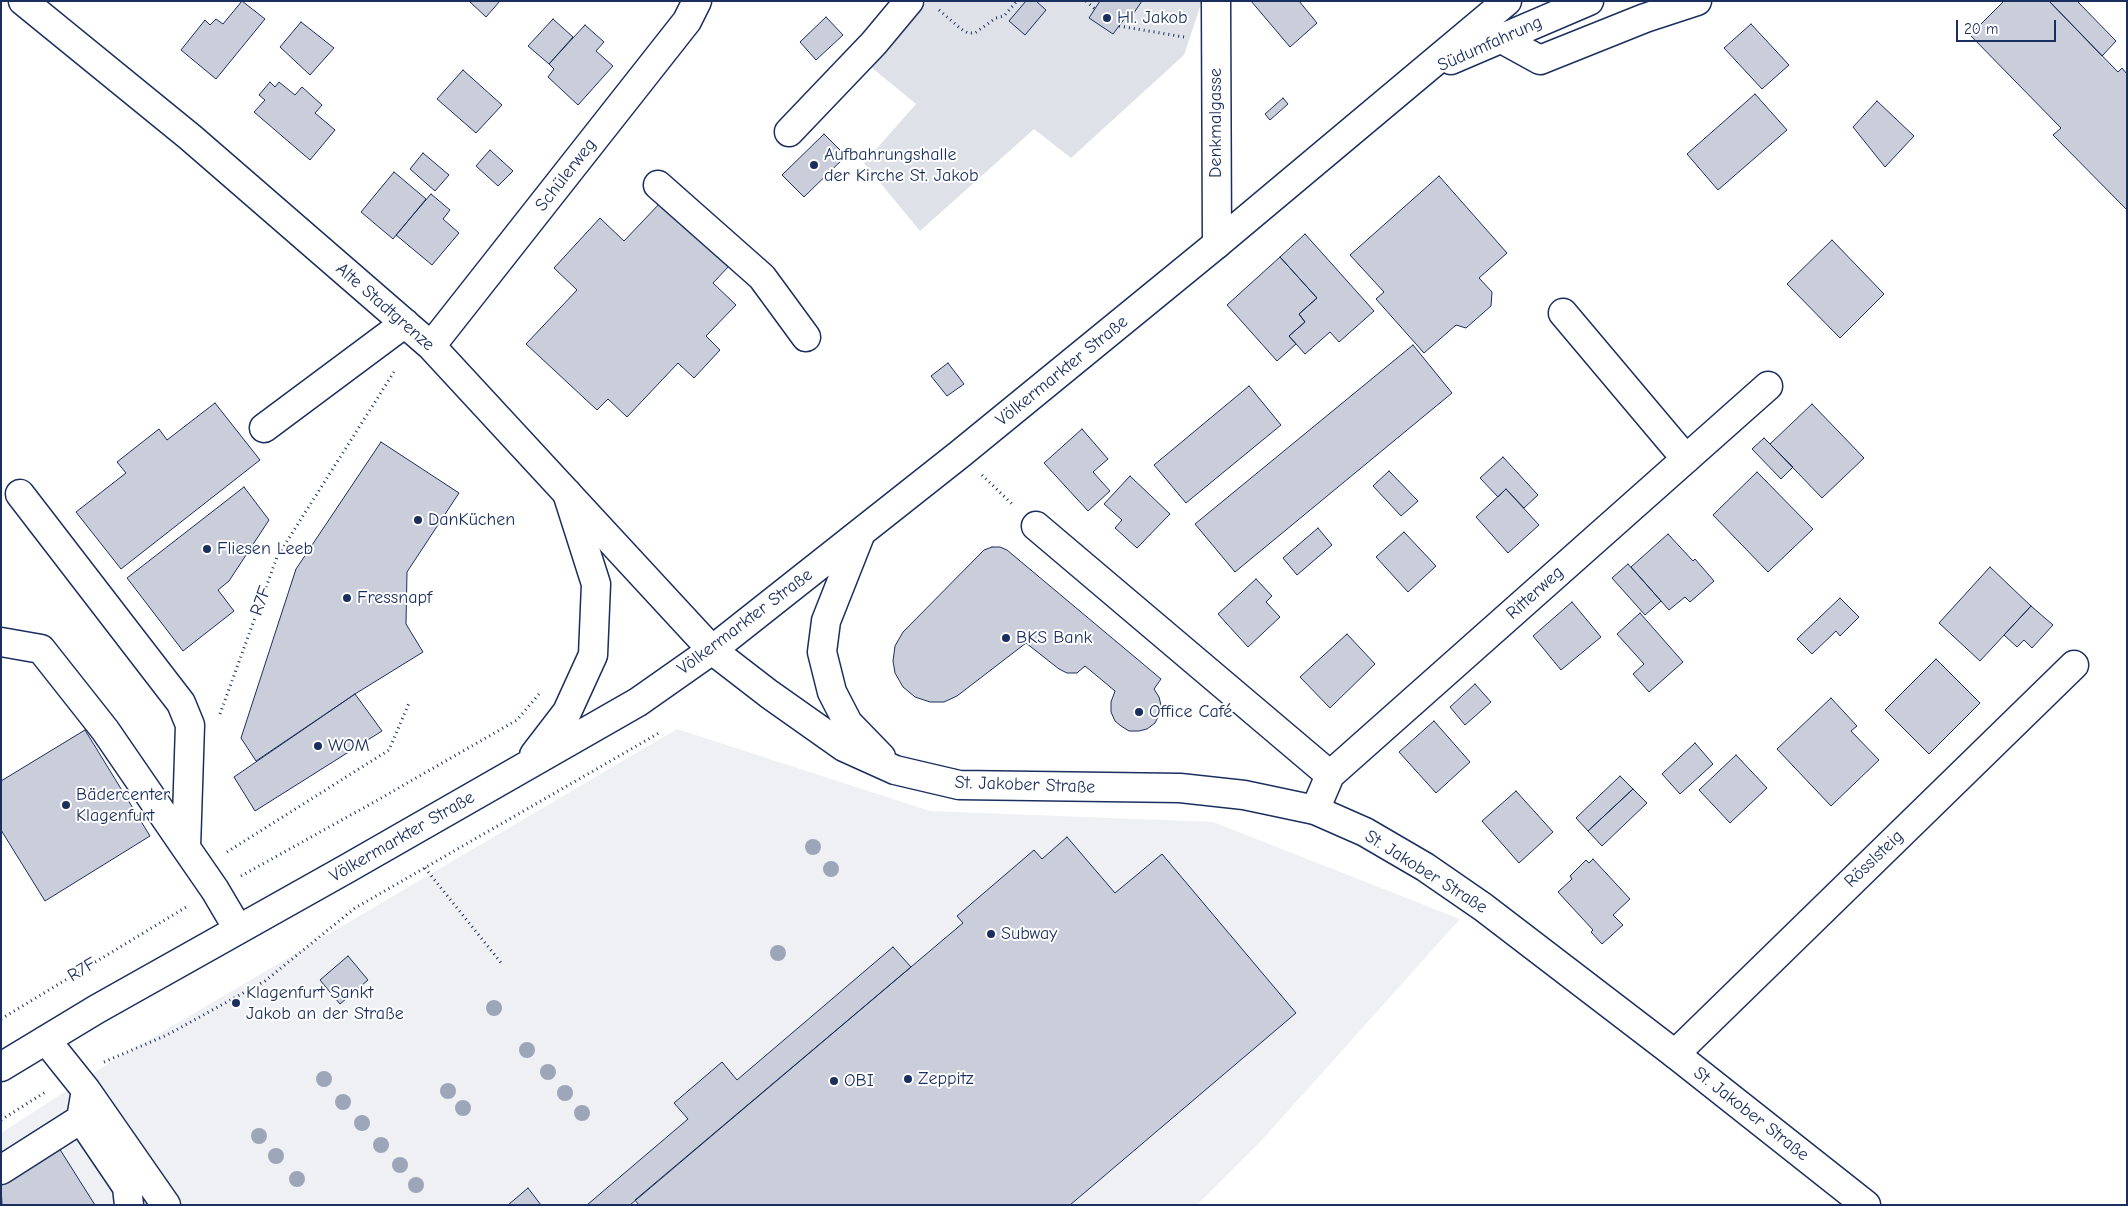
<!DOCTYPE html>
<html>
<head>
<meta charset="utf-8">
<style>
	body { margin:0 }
	#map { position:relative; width:2128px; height:1206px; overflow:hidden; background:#fff; font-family:"Comic Neue",sans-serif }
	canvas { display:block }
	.frame { position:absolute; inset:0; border:2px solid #1b2f5e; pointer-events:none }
	.scale { position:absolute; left:1956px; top:20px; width:100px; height:22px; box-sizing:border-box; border:2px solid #1b2f5e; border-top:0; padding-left:6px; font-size:15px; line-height:18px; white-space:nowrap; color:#1b2f5e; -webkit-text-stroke:4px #fff; paint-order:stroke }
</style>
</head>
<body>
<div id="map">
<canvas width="2128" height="1206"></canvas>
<div class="frame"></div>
<div class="scale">20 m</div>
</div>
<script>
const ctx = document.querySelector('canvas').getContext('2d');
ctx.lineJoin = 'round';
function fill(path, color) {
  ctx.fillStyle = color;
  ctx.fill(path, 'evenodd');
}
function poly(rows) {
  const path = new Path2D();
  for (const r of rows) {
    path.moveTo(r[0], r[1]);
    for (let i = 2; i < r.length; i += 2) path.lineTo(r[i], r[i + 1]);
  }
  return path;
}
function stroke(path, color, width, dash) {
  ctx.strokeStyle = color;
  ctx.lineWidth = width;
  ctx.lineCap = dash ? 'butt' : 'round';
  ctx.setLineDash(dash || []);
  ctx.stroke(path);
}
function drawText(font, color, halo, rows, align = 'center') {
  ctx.font = font + ' "Comic Neue",sans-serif';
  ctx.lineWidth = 4;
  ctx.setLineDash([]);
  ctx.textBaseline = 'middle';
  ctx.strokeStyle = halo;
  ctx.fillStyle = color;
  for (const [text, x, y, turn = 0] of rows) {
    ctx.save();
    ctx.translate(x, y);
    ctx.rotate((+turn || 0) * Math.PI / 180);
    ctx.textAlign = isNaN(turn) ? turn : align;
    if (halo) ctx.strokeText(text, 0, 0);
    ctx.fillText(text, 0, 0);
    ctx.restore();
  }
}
const built = poly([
	[677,729,930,811,1213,822,1460,919,1261,1141,1197,1205,1,1205,1,1133,106,1065]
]);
const green = poly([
	[927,1,1202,1,1184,55,1071,158,1034,129,920,231,864,163,916,104,871,67]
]);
const building = poly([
	[242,1,265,19,216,79,181,50,205,20,210,25,216,19,223,24,242,1],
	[469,1,500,1,486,17,469,1],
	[1026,1,1036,1,1046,10,1025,35,1009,21,1026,1],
	[1100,1,1142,1,1129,20,1125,18,1113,34,1089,18,1100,1],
	[1251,1,1299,1,1317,23,1290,47,1251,1],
	[2004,1,2049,1,2118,72,2122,68,2127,74,2127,210,2053,135,2061,128,1970,35,2004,1],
	[2049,1,2077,1,2116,41,2102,56,2049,1],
	[826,17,843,35,816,60,800,42,826,17],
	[553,19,573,37,549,64,528,46,553,19],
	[301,22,334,48,310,75,280,47,301,22],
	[1751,24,1789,65,1762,89,1724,48,1751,24],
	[585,25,604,42,596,51,613,66,578,105,548,77,554,69,549,64,585,25],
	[463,70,502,105,476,133,437,99,463,70],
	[270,82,275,87,279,82,295,95,302,87,322,105,315,113,335,130,310,160,254,112,265,100,259,95,270,82],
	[1755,94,1787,130,1718,190,1687,154,1755,94],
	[1283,98,1288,104,1270,120,1265,114,1283,98],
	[1877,101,1914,136,1885,167,1853,127,1877,101],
	[824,134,846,156,804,197,782,175,824,134],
	[490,150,513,171,498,186,476,166,490,150],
	[423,153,449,175,435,191,410,169,423,153],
	[394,172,426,199,393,239,361,212,394,172],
	[1439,176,1507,253,1479,278,1492,292,1491,306,1466,328,1456,325,1424,353,1376,299,1384,292,1350,255,1439,176],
	[431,194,450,210,443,219,459,233,432,265,396,235,431,194],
	[661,202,729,266,713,283,736,305,706,336,720,350,694,378,678,363,627,417,608,399,597,410,526,344,577,290,554,268,600,218,624,241,661,202],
	[1305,234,1374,311,1339,342,1330,332,1305,354,1289,336,1305,322,1299,314,1317,298,1280,257,1305,234],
	[1832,240,1884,294,1840,338,1787,284,1832,240],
	[1280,257,1317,298,1299,314,1305,322,1289,336,1296,344,1277,361,1227,305,1280,257],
	[1413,345,1452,393,1235,572,1195,524,1413,345],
	[948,363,964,384,947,396,931,376,948,363],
	[1249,386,1281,425,1186,503,1154,465,1249,386],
	[215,403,260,460,121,569,76,512,126,473,117,462,159,429,167,440,215,403],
	[1812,404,1864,458,1822,498,1770,444,1812,404],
	[1082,429,1108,459,1093,472,1110,491,1088,511,1044,463,1082,429],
	[1764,438,1793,467,1781,479,1752,449,1764,438],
	[381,442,459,493,407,572,406,624,423,652,355,694,256,761,241,738,296,569,381,442],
	[1503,457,1538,495,1524,508,1506,489,1498,497,1480,478,1503,457],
	[1389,471,1418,501,1401,516,1373,486,1389,471],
	[1757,472,1813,529,1768,572,1713,515,1757,472],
	[1130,476,1170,514,1137,548,1115,528,1122,520,1104,504,1130,476],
	[244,487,269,520,229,581,218,590,234,611,183,651,127,578,244,487],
	[1506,489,1539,525,1508,553,1476,517,1506,489],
	[1318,528,1332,545,1297,575,1283,558,1318,528],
	[1404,532,1436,566,1408,592,1376,557,1404,532],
	[1668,534,1693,561,1695,559,1714,581,1690,602,1685,597,1669,610,1631,567,1668,534],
	[992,547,1000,547,1007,550,1161,679,1154,689,1159,697,1161,705,1159,715,1155,723,1147,729,1139,731,1129,731,1121,726,1115,721,1111,712,1111,702,1115,691,1085,666,1077,673,1067,673,1059,669,1026,643,957,696,944,702,930,702,915,697,903,687,895,673,893,661,895,646,903,632,984,550,992,547],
	[1628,564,1661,601,1645,615,1612,578,1628,564],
	[1990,567,2031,606,1980,661,1939,623,1990,567],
	[1256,579,1272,596,1266,602,1280,617,1248,647,1218,614,1256,579],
	[1840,598,1859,617,1840,636,1836,631,1812,654,1797,639,1840,598],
	[1572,602,1601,637,1561,670,1533,636,1572,602],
	[2031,606,2053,625,2032,648,2024,640,2017,647,2004,635,2031,606],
	[1640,613,1683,662,1649,692,1633,674,1644,664,1617,634,1640,613],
	[1347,634,1375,664,1330,708,1300,677,1347,634],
	[1936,659,1980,703,1929,754,1885,710,1936,659],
	[1475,684,1491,702,1465,725,1450,707,1475,684],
	[355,694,382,731,255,811,234,777,355,694],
	[1831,698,1857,726,1851,731,1879,760,1831,806,1777,749,1831,698],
	[1434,721,1470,762,1436,793,1399,752,1434,721],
	[85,730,150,836,45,901,1,830,1,781,85,730],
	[1695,743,1713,764,1680,794,1662,774,1695,743],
	[1736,755,1767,788,1730,823,1699,790,1736,755],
	[1620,776,1633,789,1588,831,1576,818,1620,776],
	[1633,789,1647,803,1602,846,1588,831,1633,789],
	[1516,791,1553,832,1519,863,1482,821,1516,791],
	[1067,837,1115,893,1162,854,1296,1013,1070,1205,639,1205,635,1200,963,923,957,916,1034,850,1042,859,1067,837],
	[1593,859,1630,899,1613,915,1623,925,1602,944,1591,932,1593,930,1558,892,1572,879,1570,876,1586,860,1589,863,1593,859],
	[893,947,911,967,630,1205,587,1205,688,1119,674,1103,722,1062,737,1080,893,947],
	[348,956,368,980,340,1004,320,980,348,956],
	[59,1148,95,1205,2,1205,1,1185,59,1148],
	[528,1188,541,1205,508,1205,528,1188]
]);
const path = poly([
	[1086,1,1095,9],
	[939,10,961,29,968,33,975,33,996,18,1004,16,1017,1],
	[1119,26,1184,37],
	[982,475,1013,505],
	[220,714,277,557,394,372],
	[227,852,389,750,409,703],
	[425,868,502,964],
	[241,876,376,801,517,720,539,694],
	[1,1019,188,906],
	[104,1062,167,1035,265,981,355,908,659,733],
	[1,1120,47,1091]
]);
const minor = poly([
	[23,1,190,137,431,346,712,650],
	[1216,1,1217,244],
	[1500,38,1540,60,1645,18,1697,1],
	[789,132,874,43,909,1],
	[658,185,762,277,806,337],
	[1563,313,1686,459],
	[431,346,687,21,697,1],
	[264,428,405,323],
	[20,494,181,703,190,725,186,848,215,890,238,929],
	[1036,526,1330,775],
	[1,642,41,649,105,730,186,848],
	[1315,810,1330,775,1768,386],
	[1675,1054,2074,665],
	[86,1090,166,1205],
	[81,1119,127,1187,129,1205],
	[1,1170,81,1119,86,1090,46,1040]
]);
const major = poly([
	[1451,60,1589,1],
	[860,535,826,621,822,652,832,692,848,723,881,757],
	[712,650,769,694,844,747,895,770,959,785,1180,788,1244,795,1315,810,1365,832,1425,867,1483,907,1675,1054,1866,1205],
	[534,755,567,712,593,655,596,584,567,493],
	[1,1067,97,1009,348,868,638,702,712,650,960,454,1217,244,1507,1]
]);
const trees = [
	[813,847],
	[831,869],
	[778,953],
	[494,1008],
	[527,1050],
	[548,1072],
	[324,1079],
	[448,1091],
	[565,1093],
	[343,1102],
	[463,1108],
	[582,1113],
	[362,1123],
	[259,1136],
	[381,1145],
	[276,1156],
	[400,1165],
	[297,1179],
	[416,1185]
];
const markers = [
	[1107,18,5,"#1b2f5e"],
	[814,165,5,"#1b2f5e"],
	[418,520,5,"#1b2f5e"],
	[207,549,5,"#1b2f5e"],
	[347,598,5,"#1b2f5e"],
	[1006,638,5,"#1b2f5e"],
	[1139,712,5,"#1b2f5e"],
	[318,746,5,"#1b2f5e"],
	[66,805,5,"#1b2f5e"],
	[991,934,5,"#1b2f5e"],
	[236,1003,5,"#1b2f5e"],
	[908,1079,5,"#1b2f5e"],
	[834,1081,5,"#1b2f5e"]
];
const poiNames = [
	["Hl. Jakob",1117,18],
	["Aufbahrungshalle",824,155],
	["der Kirche St. Jakob",824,176],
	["DanKüchen",428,520],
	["Fliesen Leeb",217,549],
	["Fressnapf",357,598],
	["BKS Bank",1016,638],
	["Office Café",1149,712],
	["WOM",328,746],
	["Bädercenter",76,795],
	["Klagenfurt",76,816],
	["Subway",1001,934],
	["Klagenfurt Sankt",246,993],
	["Jakob an der Straße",246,1014],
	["Zeppitz",918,1079],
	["OBI",844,1081]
];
const streetNames = [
	["Südumfahrung",1490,44,-24],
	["Denkmalgasse",1216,123,-90],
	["Schülerweg",566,175,-52],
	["Alte Stadtgrenze",385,307,41],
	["Völkermarkter Straße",1062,371,-39],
	["Ritterweg",1535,593,-42],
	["R7F",261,601,-70],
	["Völkermarkter Straße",745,622,-37],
	["St. Jakober Straße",1025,785,2],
	["Völkermarkter Straße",402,837,-30],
	["Rösslsteig",1874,859,-44],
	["St. Jakober Straße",1426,872,32],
	["R7F",82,970,-31],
	["St. Jakober Straße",1751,1114,38]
];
fill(built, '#eff0f4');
fill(green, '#dee1e7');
fill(building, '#caceda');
stroke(building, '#1b2f5e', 1);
stroke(minor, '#1b2f5e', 31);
stroke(major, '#1b2f5e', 31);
stroke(path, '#1b2f5e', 3, [1, 4]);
stroke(minor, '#fff', 28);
stroke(major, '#fff', 28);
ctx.fillStyle = '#9da5b9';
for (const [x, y] of trees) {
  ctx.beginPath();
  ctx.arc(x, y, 8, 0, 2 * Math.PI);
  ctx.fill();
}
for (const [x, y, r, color] of markers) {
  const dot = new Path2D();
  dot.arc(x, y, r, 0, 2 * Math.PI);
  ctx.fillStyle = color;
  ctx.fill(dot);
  stroke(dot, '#fff', 2);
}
drawText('18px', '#1b2f5e', '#fff', poiNames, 'left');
drawText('18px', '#1b2f5e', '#fff', streetNames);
</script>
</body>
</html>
